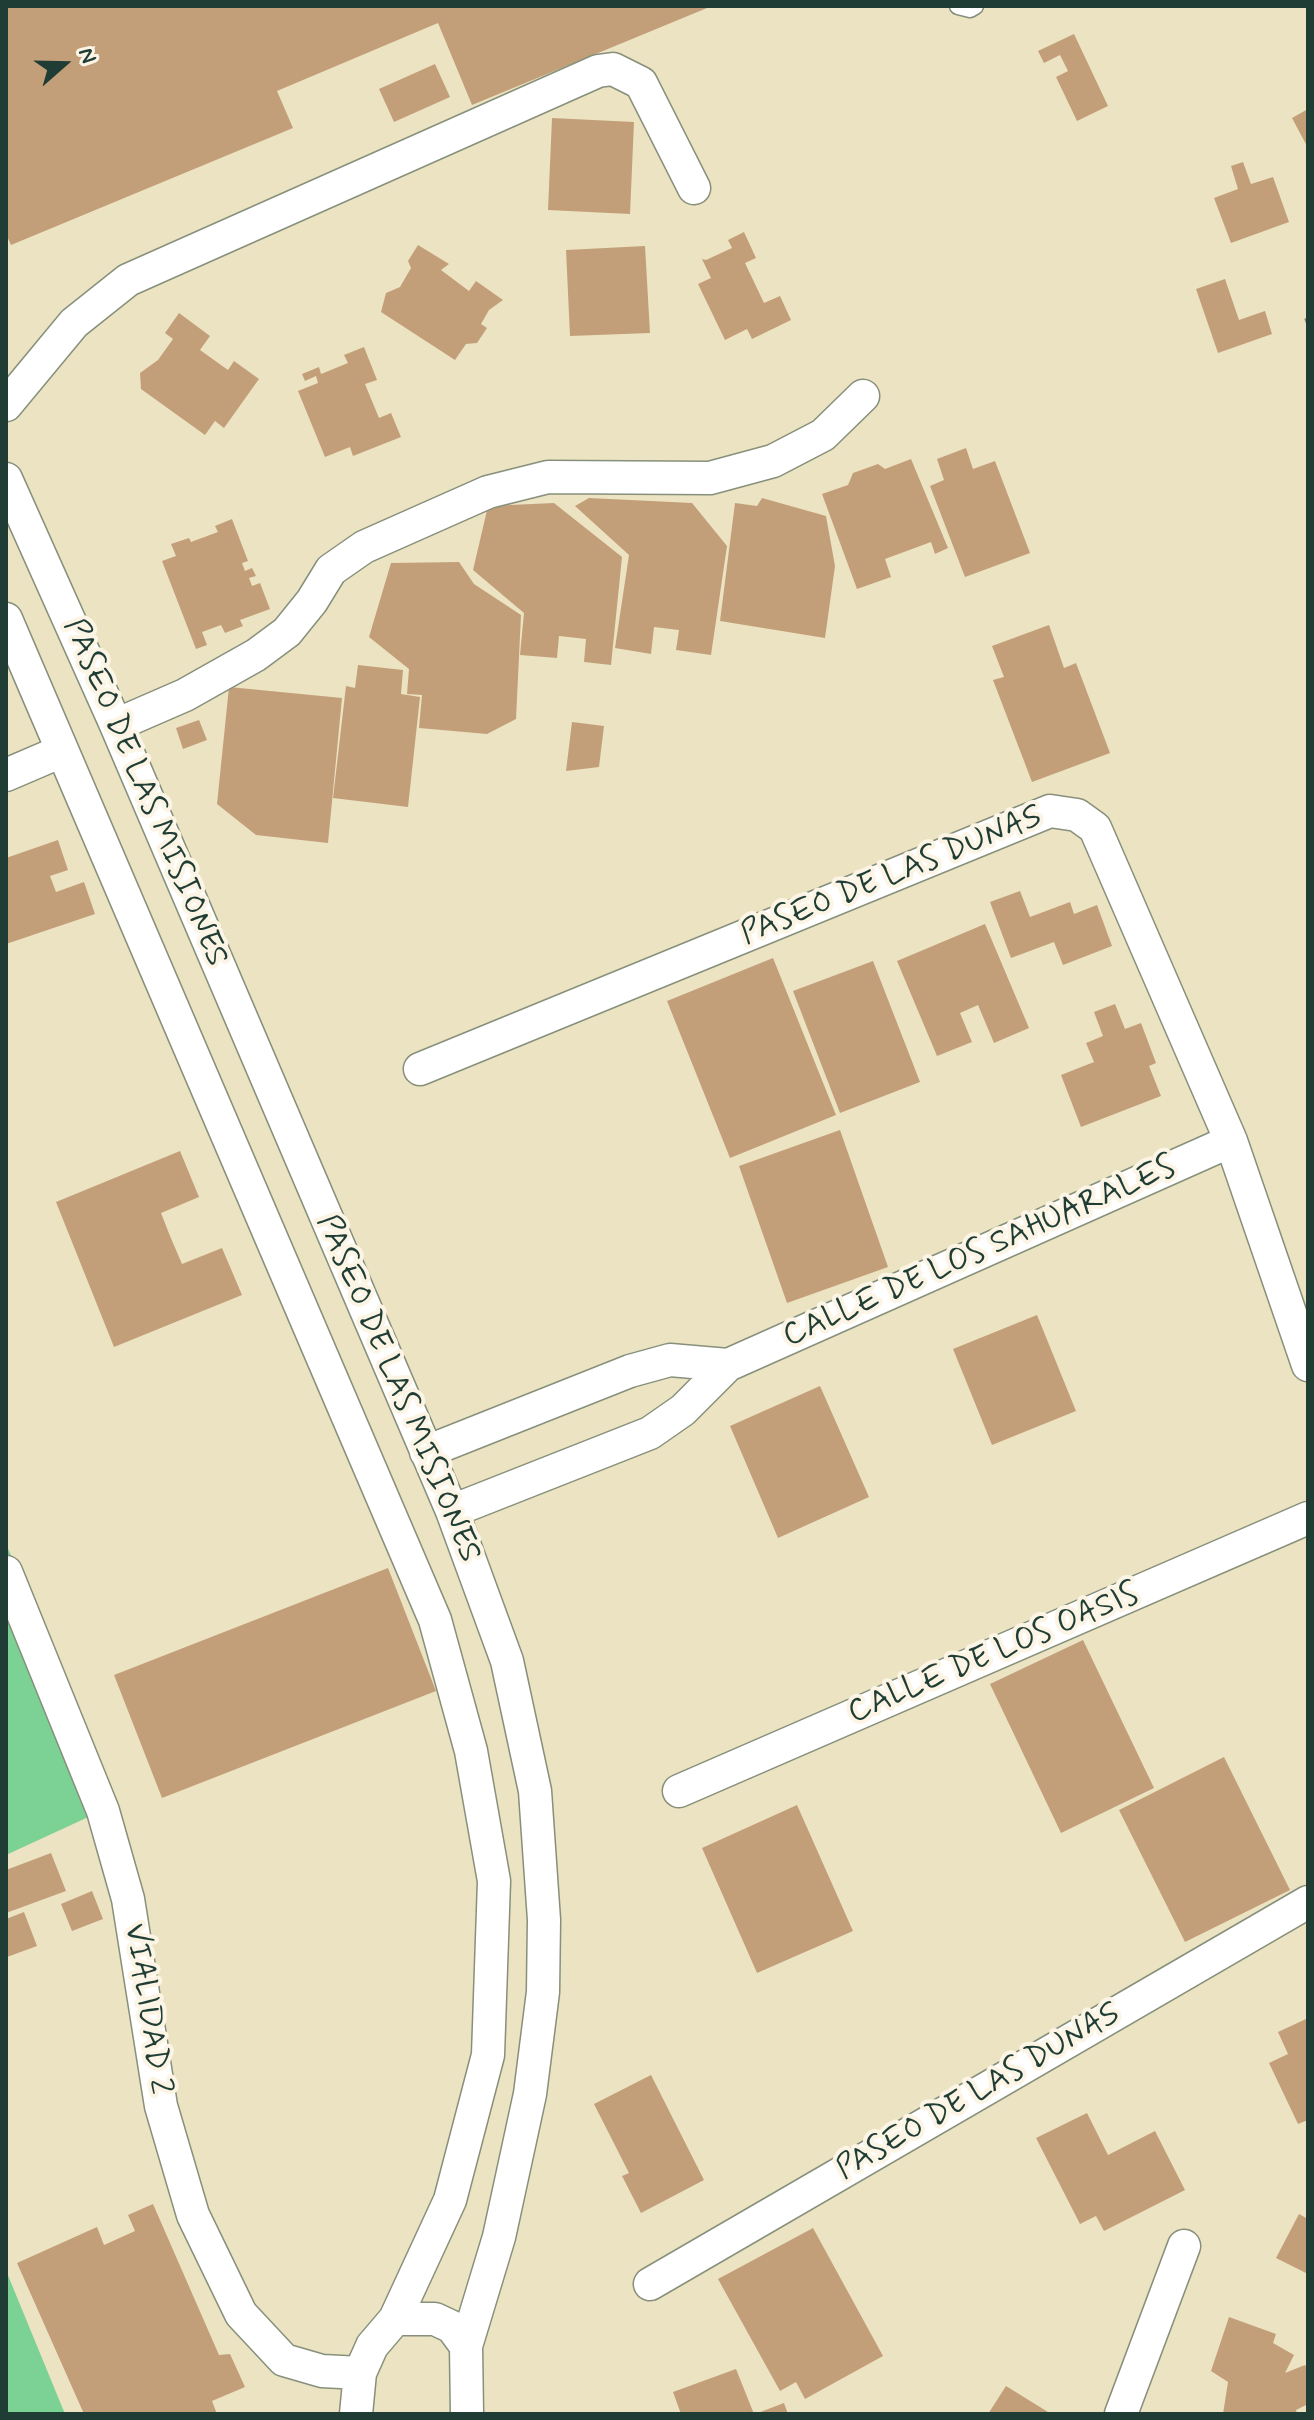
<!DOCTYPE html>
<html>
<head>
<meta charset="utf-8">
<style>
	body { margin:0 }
	#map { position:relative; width:1314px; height:2420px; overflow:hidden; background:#ece3c2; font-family:Mynerve,sans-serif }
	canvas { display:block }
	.frame { position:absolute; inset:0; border:8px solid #1f3d34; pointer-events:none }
	.north { position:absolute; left:24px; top:24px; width:80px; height:80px; -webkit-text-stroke:6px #fcf5e5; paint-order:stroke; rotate:70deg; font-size:22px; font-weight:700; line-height:32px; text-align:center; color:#1f3d34 }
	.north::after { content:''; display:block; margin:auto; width:28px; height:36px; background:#1f3d34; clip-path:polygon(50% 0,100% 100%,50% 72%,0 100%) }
</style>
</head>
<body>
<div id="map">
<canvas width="1314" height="2420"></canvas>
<div class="frame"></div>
<div class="north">N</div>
</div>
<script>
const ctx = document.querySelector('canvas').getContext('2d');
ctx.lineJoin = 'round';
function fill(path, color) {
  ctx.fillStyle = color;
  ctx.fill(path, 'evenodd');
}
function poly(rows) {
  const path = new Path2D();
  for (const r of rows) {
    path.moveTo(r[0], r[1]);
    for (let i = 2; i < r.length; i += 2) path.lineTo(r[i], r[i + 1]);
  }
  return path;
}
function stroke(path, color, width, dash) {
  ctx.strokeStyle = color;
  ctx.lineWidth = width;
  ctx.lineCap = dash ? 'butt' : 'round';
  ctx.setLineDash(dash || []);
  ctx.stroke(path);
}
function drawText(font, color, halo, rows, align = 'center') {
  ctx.font = font + ' Mynerve,sans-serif';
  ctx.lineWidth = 8;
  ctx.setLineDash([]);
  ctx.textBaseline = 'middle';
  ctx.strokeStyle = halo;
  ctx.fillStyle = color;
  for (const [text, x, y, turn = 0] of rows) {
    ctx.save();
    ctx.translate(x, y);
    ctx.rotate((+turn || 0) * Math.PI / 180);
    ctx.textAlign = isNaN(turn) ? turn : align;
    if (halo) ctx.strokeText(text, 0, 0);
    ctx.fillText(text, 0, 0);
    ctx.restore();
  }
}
const green = poly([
	[6,1544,79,1709,110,1807,6,1855],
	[6,2270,7,2273,65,2414,6,2414]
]);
const building = poly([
	[6,6,712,6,472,105,438,23,277,91,293,128,11,245,6,234],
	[1074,34,1108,106,1077,121,1056,77,1068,71,1060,55,1044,63,1038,51],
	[435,64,450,97,394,122,379,89],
	[1308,109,1308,148,1292,118],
	[552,118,634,122,630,214,548,210],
	[1243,162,1251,184,1273,177,1289,222,1231,243,1214,198,1238,189,1231,166],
	[744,232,756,258,745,263,764,303,780,296,791,320,752,339,747,329,725,340,698,284,711,278,702,259,706,260,732,248,728,240],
	[418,245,449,264,441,270,469,291,476,281,503,300,489,310,481,324,487,328,477,343,466,344,455,360,381,312,386,293,400,287,411,268,408,261],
	[645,246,650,333,570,336,566,250],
	[1225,279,1239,320,1265,311,1272,334,1218,353,1196,289],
	[179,313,210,336,200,350,228,370,234,361,259,379,224,428,215,421,205,435,141,389,140,373,158,360,173,339,165,333],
	[364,347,377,380,365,384,379,418,391,413,401,437,353,456,350,447,325,457,298,391,318,383,316,376,305,381,302,374,319,367,321,374,348,363,344,355],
	[966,448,973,469,995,461,1030,553,965,577,930,486,944,480,937,459],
	[911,459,948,548,935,554,931,542,885,559,891,577,857,589,822,494,848,485,853,473,878,464,885,469],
	[589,498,692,503,727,546,711,655,676,650,679,630,654,627,651,654,615,648,629,555,575,506],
	[762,498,826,516,835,566,825,638,720,621,735,503,757,506],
	[554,503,622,557,611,665,584,662,586,639,559,636,557,658,520,655,524,613,473,570,488,506],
	[232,519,248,561,242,563,245,571,252,568,256,576,249,578,252,586,260,583,270,609,240,620,243,626,225,633,221,625,202,632,207,645,196,649,162,561,176,556,171,544,189,538,191,542,218,532,215,526],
	[459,562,474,584,521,615,516,719,487,734,419,728,422,695,407,694,409,669,369,637,391,563],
	[1049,625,1064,668,1076,663,1110,753,1032,782,993,680,1004,677,992,646],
	[358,665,403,670,401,694,420,697,408,807,333,798,346,686,355,688],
	[229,687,342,698,328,843,256,835,217,804],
	[199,720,207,740,183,749,176,728],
	[572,722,604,726,599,767,566,771],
	[58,840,68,870,50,876,56,892,84,882,95,914,6,944,6,858],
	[1020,891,1030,917,1070,902,1074,914,1097,905,1112,946,1063,965,1054,942,1011,958,990,902],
	[985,924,1029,1028,994,1043,978,1005,960,1013,972,1042,937,1056,897,961],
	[773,958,836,1115,730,1158,667,1001],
	[873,961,920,1082,840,1113,793,991],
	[1115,1004,1125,1029,1141,1023,1156,1063,1149,1066,1161,1096,1081,1127,1061,1075,1094,1062,1086,1043,1103,1036,1094,1012],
	[840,1130,888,1267,787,1303,739,1166],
	[180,1151,199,1197,161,1213,170,1236,182,1264,222,1248,242,1295,114,1347,56,1202],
	[1037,1315,1076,1411,992,1445,953,1349],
	[820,1386,869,1497,778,1538,730,1426],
	[388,1568,436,1691,162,1798,114,1675],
	[1083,1640,1154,1788,1061,1833,990,1684],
	[1224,1757,1290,1890,1185,1942,1119,1810],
	[797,1805,853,1931,757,1973,702,1848],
	[51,1853,66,1891,6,1913,6,1870],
	[92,1891,103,1919,72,1931,61,1904],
	[24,1912,37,1946,7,1957,6,1919],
	[1306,2019,1308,2120,1298,2124,1269,2063,1288,2054,1278,2032],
	[651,2075,704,2180,641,2213,622,2176,629,2173,594,2104],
	[1087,2113,1108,2155,1155,2131,1185,2190,1104,2231,1096,2216,1080,2224,1036,2138],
	[153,2204,219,2355,230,2354,245,2387,212,2401,217,2414,84,2414,17,2263,97,2227,104,2245,135,2231,128,2215],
	[1299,2214,1308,2219,1308,2274,1276,2258],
	[813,2228,883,2356,805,2399,796,2382,780,2391,718,2279],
	[1229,2317,1276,2334,1273,2343,1294,2355,1285,2373,1305,2365,1308,2370,1308,2404,1296,2410,1297,2414,1223,2414,1228,2382,1211,2371],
	[736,2369,754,2414,681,2414,673,2392],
	[1006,2386,1048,2412,1047,2414,988,2414],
	[784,2403,788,2414,755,2414]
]);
const path = poly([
	[1305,321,1308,320]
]);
const service = poly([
	[958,6,970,9,975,6]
]);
const minor = poly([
	[6,405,74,323,128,280,598,71,613,69,641,83,694,188],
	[6,479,116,725,452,1511,507,1661,535,1791,544,1920,543,1992,530,2094,499,2237,466,2346,467,2414],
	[6,619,435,1620,471,1751,494,1881,488,2055,450,2200,395,2319,372,2346,360,2373,356,2414],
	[116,725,185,695,256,655,287,632,312,601,331,570,364,547,488,492,548,477,710,478,773,461,823,435,863,396],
	[6,775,62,751],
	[420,1069,1050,811,1077,815,1095,828,1231,1141,1308,1365],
	[426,1452,630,1371,670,1360,728,1365],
	[452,1511,650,1433,683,1410,728,1365,1231,1141],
	[6,1572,103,1811,128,1899,161,2106,193,2215,241,2314,284,2360,322,2371,360,2373],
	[679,1791,1308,1518],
	[650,2284,1308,1902],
	[395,2319,435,2319,452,2327,466,2346],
	[1121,2414,1184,2246]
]);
const streetNames = [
	["PASEO DE LAS MISIONES",144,793,67],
	["PASEO DE LAS DUNAS",892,877,-22],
	["CALLE DE LOS SAHUARALES",980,1253,-24],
	["PASEO DE LAS MISIONES",397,1389,67],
	["CALLE DE LOS OASIS",994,1655,-23],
	["VIALIDAD 2",146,2009,81],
	["PASEO DE LAS DUNAS",979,2093,-30]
];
fill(green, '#7cd194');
fill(building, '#c39f79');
stroke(service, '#86907b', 19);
stroke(minor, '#86907b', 35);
stroke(path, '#86907b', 5, [2, 6]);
stroke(service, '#fff', 16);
stroke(minor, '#fff', 32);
drawText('32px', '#1f3d34', '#fcf5e5', streetNames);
</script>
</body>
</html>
